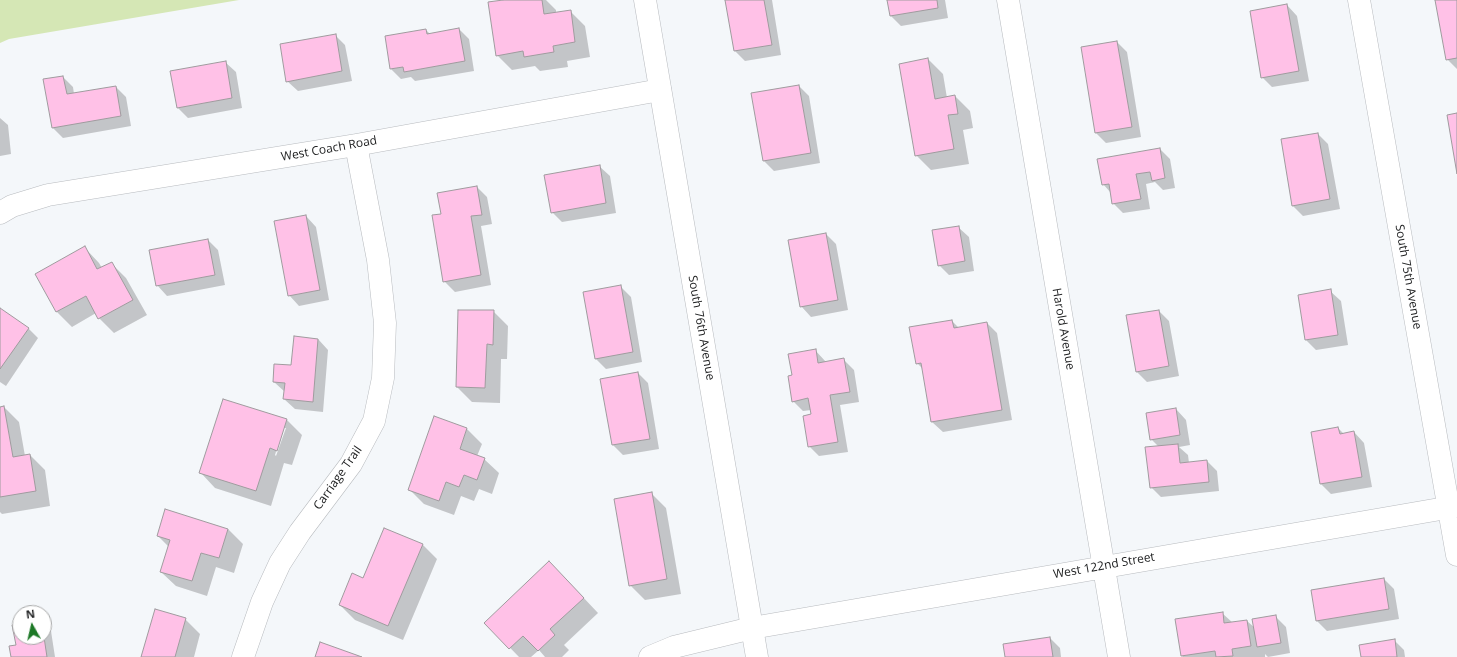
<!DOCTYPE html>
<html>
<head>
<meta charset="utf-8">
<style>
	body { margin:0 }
	#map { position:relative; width:1457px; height:657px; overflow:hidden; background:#f4f7fa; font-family:"Open Sans",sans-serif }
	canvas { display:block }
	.north { position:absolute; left:12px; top:605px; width:40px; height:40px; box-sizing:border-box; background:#fff; border:1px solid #a6a7a7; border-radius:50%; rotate:352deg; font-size:11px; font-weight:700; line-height:16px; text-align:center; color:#212223 }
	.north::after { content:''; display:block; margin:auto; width:14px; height:18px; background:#1c7826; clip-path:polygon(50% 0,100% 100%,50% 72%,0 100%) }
</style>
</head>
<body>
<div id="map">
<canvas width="1457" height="657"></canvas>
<div class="north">N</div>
</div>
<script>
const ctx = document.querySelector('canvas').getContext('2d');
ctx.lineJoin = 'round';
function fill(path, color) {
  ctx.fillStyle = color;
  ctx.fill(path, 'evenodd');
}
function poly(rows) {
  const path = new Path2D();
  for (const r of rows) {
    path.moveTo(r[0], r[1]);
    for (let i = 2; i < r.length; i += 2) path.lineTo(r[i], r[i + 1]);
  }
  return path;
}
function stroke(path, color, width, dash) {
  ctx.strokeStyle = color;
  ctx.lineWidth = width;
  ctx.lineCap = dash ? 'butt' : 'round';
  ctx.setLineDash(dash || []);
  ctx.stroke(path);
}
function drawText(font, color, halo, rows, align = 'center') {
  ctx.font = font + ' "Open Sans",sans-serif';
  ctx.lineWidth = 4;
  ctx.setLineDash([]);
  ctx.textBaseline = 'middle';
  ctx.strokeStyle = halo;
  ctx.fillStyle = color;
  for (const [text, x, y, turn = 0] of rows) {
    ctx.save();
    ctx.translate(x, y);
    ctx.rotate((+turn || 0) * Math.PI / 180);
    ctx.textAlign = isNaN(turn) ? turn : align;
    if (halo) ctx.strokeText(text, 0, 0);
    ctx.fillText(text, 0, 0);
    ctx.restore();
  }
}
const green = poly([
	[0,0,239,0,9,39,0,43]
]);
const shadow = poly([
	[510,0,546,0,556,10,556,13,570,11,585,26,590,57,567,61,568,67,540,71,535,66,512,70,497,55],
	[726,0,772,0,781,55,745,61,735,51],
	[888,0,945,0,948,18,901,26,891,16],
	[1436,0,1457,0,1457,69,1447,59],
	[1287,5,1297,16,1309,81,1272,87,1262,77],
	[459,29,469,39,474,71,415,81,411,77,401,79,391,69,426,30,430,34],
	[335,35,345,45,352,81,298,91,287,81],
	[1117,42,1127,52,1141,137,1106,143,1096,133],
	[928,59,943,74,947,98,955,96,970,111,973,128,963,130,969,164,931,170,916,155],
	[225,62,236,72,242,108,188,118,178,108],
	[63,77,73,87,74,94,116,87,126,97,131,126,63,138,53,128,45,80],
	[799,86,809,96,820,163,774,171,764,161],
	[0,118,8,125,11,154,0,156],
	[1318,134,1328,144,1340,209,1303,216,1293,206,1282,140],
	[1160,149,1170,159,1175,188,1163,190,1155,182,1146,184,1150,209,1123,213,1113,203,1111,193,1103,184],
	[599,166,610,176,616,213,562,222,552,212],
	[477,187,487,197,492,224,481,226,491,285,455,292,444,281,442,215],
	[306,216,316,227,329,300,299,306,289,295],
	[958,227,969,237,974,271,949,275,939,265],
	[826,234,836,244,848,310,811,317,801,306],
	[208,240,218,250,225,285,167,296,157,285],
	[85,248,99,263,102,268,111,263,126,278,147,315,114,333,99,318,96,313,72,327,57,312,37,274],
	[621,287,631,297,642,362,606,369,596,359],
	[1330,291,1341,301,1348,345,1316,350,1306,340],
	[0,309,28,328,38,338,6,386,0,382],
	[493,311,508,326,507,359,501,359,500,403,472,402,457,387],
	[1159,311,1169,321,1179,376,1147,382,1137,372],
	[952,321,959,328,987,323,997,333,1012,420,943,432,932,422,924,370,917,363],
	[295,337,318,339,328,350,323,412,295,409,284,399,285,392,274,382,292,366],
	[815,350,826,362,843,359,854,370,859,402,840,405,848,452,819,456,809,446,812,415,811,410,803,411,793,401,793,376],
	[638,373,648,383,659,449,623,455,613,445],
	[4,407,19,422,25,456,30,455,45,470,50,506,2,514,0,512,0,408],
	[1176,409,1186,420,1190,445,1179,447,1188,455,1189,463,1207,461,1217,471,1219,491,1161,497,1151,487,1159,447,1151,439],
	[435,417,467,429,482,444,477,456,484,459,499,473,492,494,479,489,474,501,461,496,454,515,424,504,409,489],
	[287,420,302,435,292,465,284,463,271,506,215,488,201,473],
	[283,428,286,428,276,456,275,455],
	[1338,428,1344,434,1354,432,1364,443,1372,487,1331,494,1321,484,1312,432],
	[651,493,666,508,681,594,645,600,630,585],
	[228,529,243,544,234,573,216,567,207,596,176,586,161,572,169,547,158,536],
	[422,544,437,559,403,640,355,620,340,605],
	[564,577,598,613,564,645,569,650,562,657,545,657,539,650,531,657,519,657,486,623],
	[1384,579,1394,589,1399,619,1327,631,1317,621],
	[1222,613,1233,623,1247,621,1255,628,1276,617,1286,627,1290,653,1268,657,1265,654,1265,657,1183,657,1182,656],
	[185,619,200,634,194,657,142,657],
	[20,624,20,637,44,637,44,625,51,631,55,657,12,657,17,645],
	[1050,638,1060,648,1061,657,1006,657],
	[1394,640,1404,650,1405,657,1362,657]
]);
const building = poly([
	[503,0,542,0,544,14,571,10,575,42,553,46,554,52,524,57,523,51,496,56,488,2,503,0],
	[725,0,764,0,772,45,734,51,725,0],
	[887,0,937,0,938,8,890,16,887,0],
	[1435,0,1457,0,1457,58,1446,60,1435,0],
	[1287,4,1299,71,1261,78,1250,11,1287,4],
	[459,28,465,61,404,72,403,67,390,69,385,36,426,29,427,34,459,28],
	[336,34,342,71,286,82,280,44,336,34],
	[1117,41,1132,127,1095,133,1081,47,1117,41],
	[928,58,935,99,955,95,958,114,948,115,954,149,915,156,899,64,928,58],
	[226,61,232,98,177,108,170,71,226,61],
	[63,76,67,94,116,86,121,116,52,128,43,79,63,76],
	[799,85,811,153,763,161,751,93,799,85],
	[1457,113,1457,174,1447,115,1457,113],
	[1318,133,1330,199,1292,206,1281,139,1318,133],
	[1160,148,1165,178,1152,181,1150,172,1136,174,1141,199,1112,204,1109,184,1102,185,1097,159,1160,148],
	[600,165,606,203,551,213,544,175,600,165],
	[477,186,482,215,471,216,481,275,443,282,432,215,441,214,437,193,477,186],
	[306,215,320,290,288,296,274,221,306,215],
	[959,226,965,261,938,266,932,230,959,226],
	[826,233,838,300,800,307,788,240,826,233],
	[208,239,215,275,156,286,149,250,208,239],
	[85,246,97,269,112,262,133,300,98,319,86,296,56,312,35,274,85,246],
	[621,285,633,352,595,359,583,292,621,285],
	[1331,289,1338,335,1305,340,1298,295,1331,289],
	[0,308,29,328,0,369,0,308],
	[458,310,494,310,493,345,487,344,485,388,456,387,458,310],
	[1159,310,1169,366,1136,372,1126,315,1159,310],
	[952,320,954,328,987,322,1002,410,931,422,921,363,916,364,909,327,952,320],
	[294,336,318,339,313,402,283,399,285,383,273,382,274,364,291,365,294,336],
	[816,349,818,363,844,358,850,392,830,395,838,442,808,447,803,416,811,414,808,398,792,402,788,376,792,375,788,354,816,349],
	[638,372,650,439,612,445,600,379,638,372],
	[223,399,287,419,277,451,270,448,256,491,199,473,223,399],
	[4,406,13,457,30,454,36,491,0,497,0,407,4,406],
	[1176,408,1180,435,1150,440,1146,413,1176,408],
	[434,416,467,428,460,449,485,458,477,480,464,475,459,487,446,482,439,501,408,490,434,416],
	[1338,427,1340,434,1354,431,1362,477,1320,484,1311,432,1338,427],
	[1178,444,1180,463,1207,460,1209,482,1150,488,1145,447,1178,444],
	[652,492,667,579,629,586,614,499,652,492],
	[165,509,228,529,219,558,201,553,192,581,160,572,170,540,157,536,165,509],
	[384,528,423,544,388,626,339,605,352,573,363,578,384,528],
	[549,561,584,598,550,629,555,635,538,651,523,636,509,649,484,623,549,561],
	[1384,578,1389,609,1316,621,1311,590,1384,578],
	[155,609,186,618,175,657,141,657,155,609],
	[1223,612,1224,623,1247,620,1251,646,1232,649,1233,656,1216,657,1215,651,1181,656,1175,619,1223,612],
	[1276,615,1281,643,1257,647,1252,619,1276,615],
	[20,623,20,637,44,637,47,657,11,657,9,646,16,645,12,625,20,623],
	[1050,637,1053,657,1005,657,1003,644,1050,637],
	[1395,639,1397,657,1361,657,1359,645,1395,639],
	[320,642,362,657,315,657,320,642]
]);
const minor = poly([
	[1008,0,1119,657],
	[1359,0,1457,555],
	[0,213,12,206,48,195,356,145,660,90],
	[243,657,262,602,280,563,300,532,351,464,374,421,383,378,385,323,378,260,356,145],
	[650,657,674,647,752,628,1457,506]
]);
const tertiary = poly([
	[645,0,757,657]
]);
const streetNames = [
	["West Coach Road",329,149,-10],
	["South 75th Avenue",1408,277,80],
	["South 76th Avenue",701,328,80],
	["Harold Avenue",1063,329,80],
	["Carriage Trail",338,478,-55],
	["West 122nd Street",1104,566,-10]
];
fill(green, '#d5e7b5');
fill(shadow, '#0003');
fill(building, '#ffc1e7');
stroke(building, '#9f9b9e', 1);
stroke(minor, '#b8bbbf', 23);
stroke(tertiary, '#b8bbbf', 23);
stroke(minor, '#fff', 22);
stroke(tertiary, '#fff', 22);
drawText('12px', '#212223', '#fff', streetNames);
</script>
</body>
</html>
